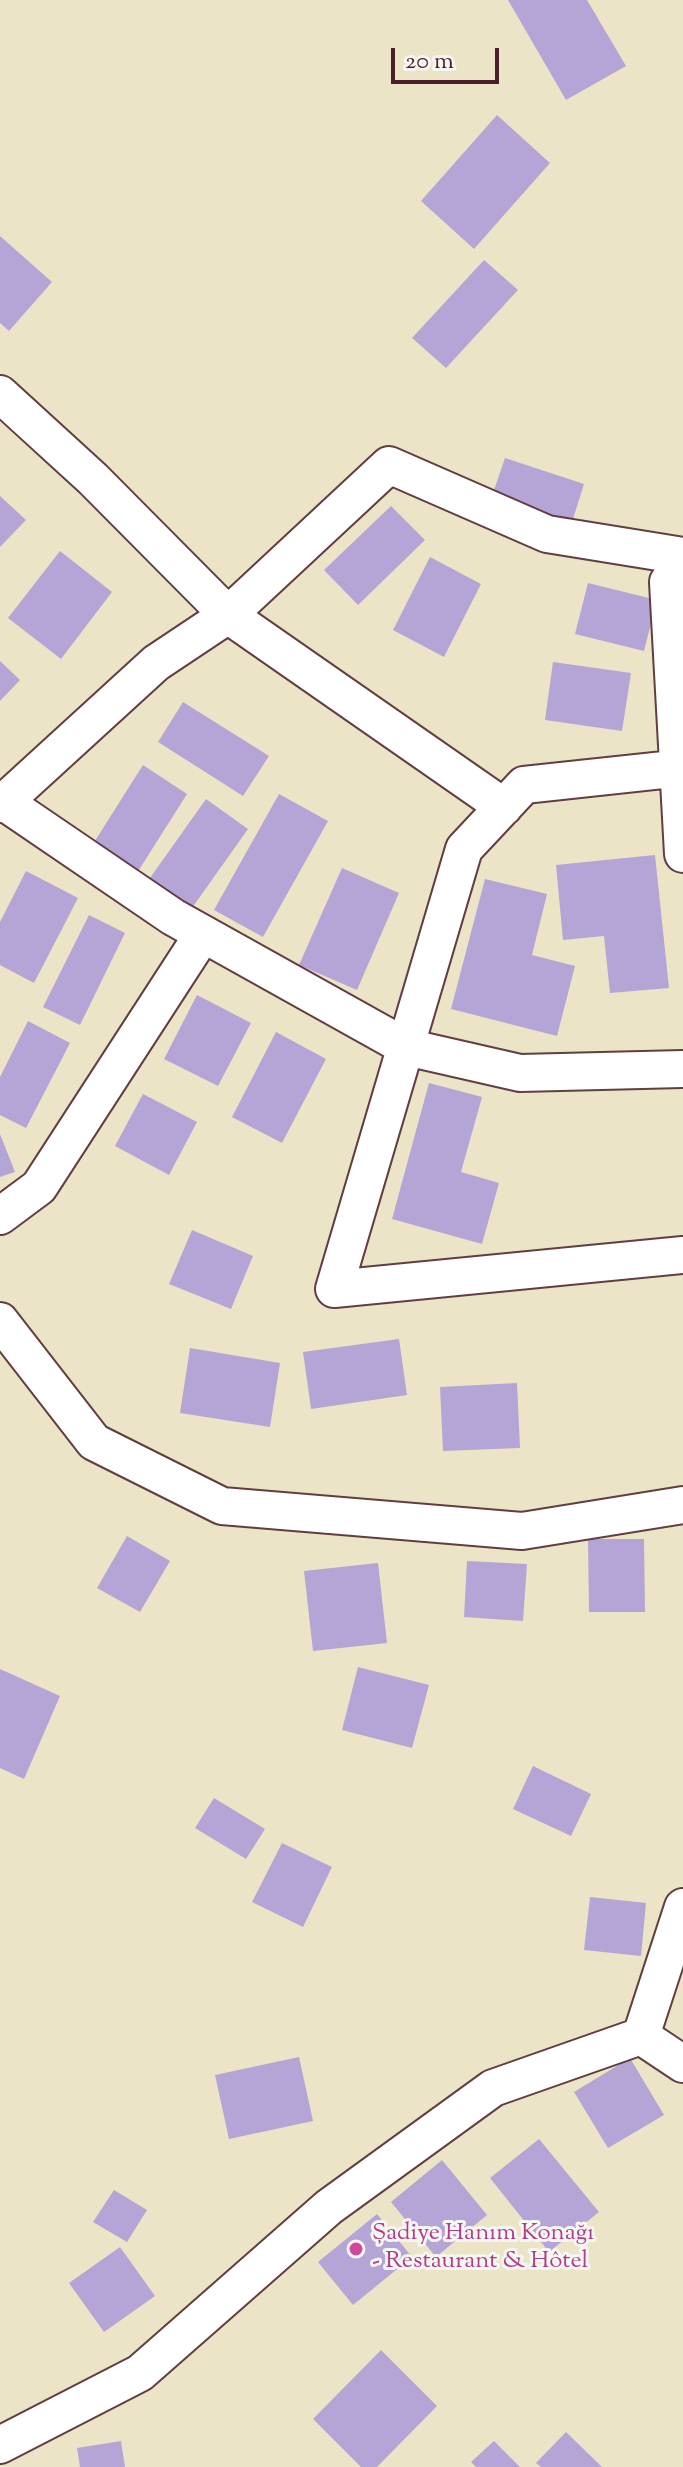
<!DOCTYPE html>
<html>
<head>
<meta charset="utf-8">
<style>
	body { margin:0 }
	#map { position:relative; width:683px; height:2467px; overflow:hidden; background:#ece4c6; font-family:"Sorts Mill Goudy",serif }
	canvas { display:block }
	.scale { position:absolute; left:391px; top:48px; width:108px; height:36px; box-sizing:border-box; border:4px solid #4a1f2b; border-top:0; padding-left:10px; font-size:24px; line-height:28px; white-space:nowrap; color:#4a1f2b; -webkit-text-stroke:6px #f6f6f2; paint-order:stroke }
</style>
</head>
<body>
<div id="map">
<canvas width="683" height="2467"></canvas>
<div class="scale">20 m</div>
</div>
<script>
const ctx = document.querySelector('canvas').getContext('2d');
ctx.lineJoin = 'round';
function fill(path, color) {
  ctx.fillStyle = color;
  ctx.fill(path, 'evenodd');
}
function poly(rows) {
  const path = new Path2D();
  for (const r of rows) {
    path.moveTo(r[0], r[1]);
    for (let i = 2; i < r.length; i += 2) path.lineTo(r[i], r[i + 1]);
  }
  return path;
}
function stroke(path, color, width, dash) {
  ctx.strokeStyle = color;
  ctx.lineWidth = width;
  ctx.lineCap = dash ? 'butt' : 'round';
  ctx.setLineDash(dash || []);
  ctx.stroke(path);
}
function drawText(font, color, halo, rows, align = 'center') {
  ctx.font = font + ' "Sorts Mill Goudy",serif';
  ctx.lineWidth = 6;
  ctx.setLineDash([]);
  ctx.textBaseline = 'middle';
  ctx.strokeStyle = halo;
  ctx.fillStyle = color;
  for (const [text, x, y, turn = 0] of rows) {
    ctx.save();
    ctx.translate(x, y);
    ctx.rotate((+turn || 0) * Math.PI / 180);
    ctx.textAlign = isNaN(turn) ? turn : align;
    if (halo) ctx.strokeText(text, 0, 0);
    ctx.fillText(text, 0, 0);
    ctx.restore();
  }
}
const building = poly([
	[508,0,587,0,626,66,566,100],
	[497,115,550,163,474,249,421,201],
	[0,236,52,282,9,331,0,323],
	[484,260,518,290,446,368,412,338],
	[505,458,584,484,572,522,492,496],
	[0,496,26,520,0,547],
	[391,506,425,540,358,605,324,570],
	[60,551,112,592,61,659,8,618],
	[430,557,481,584,444,657,393,630],
	[588,583,657,600,644,651,575,634],
	[0,661,20,680,0,701],
	[553,662,631,673,622,731,545,720],
	[183,702,269,756,243,796,158,742],
	[143,765,187,794,137,873,93,844],
	[279,794,328,821,263,937,214,910],
	[206,799,248,829,192,908,150,878],
	[655,855,669,988,610,993,604,936,563,940,556,865],
	[342,868,399,893,357,990,299,965],
	[26,871,78,898,34,983,0,965,0,922],
	[485,879,547,894,532,955,575,966,557,1036,451,1009],
	[89,915,125,933,80,1025,43,1007],
	[197,995,251,1023,218,1086,164,1059],
	[28,1021,70,1043,26,1128,0,1115,0,1077],
	[276,1032,326,1059,282,1143,232,1117],
	[429,1083,482,1097,461,1172,499,1183,482,1244,392,1219],
	[143,1094,197,1122,169,1175,115,1146],
	[0,1134,15,1172,0,1177],
	[192,1230,253,1256,231,1309,169,1284],
	[399,1339,407,1395,311,1409,303,1352],
	[190,1348,280,1363,270,1427,180,1413],
	[517,1383,520,1448,443,1451,440,1387],
	[127,1536,170,1561,140,1612,97,1588],
	[588,1539,644,1539,645,1612,589,1612],
	[467,1561,527,1564,523,1621,464,1617],
	[378,1563,387,1643,313,1651,304,1571],
	[358,1667,429,1685,412,1748,342,1730],
	[0,1669,60,1696,24,1779,0,1768],
	[533,1766,591,1794,571,1836,513,1809],
	[214,1798,265,1829,246,1859,195,1828],
	[282,1843,332,1867,303,1927,252,1902],
	[590,1897,646,1903,641,1956,584,1950],
	[299,2057,313,2121,229,2139,215,2075],
	[630,2058,664,2115,608,2148,574,2092],
	[539,2139,599,2212,549,2252,490,2178],
	[442,2160,487,2215,436,2257,391,2202],
	[114,2190,147,2210,127,2242,93,2222],
	[377,2214,412,2257,353,2305,318,2262],
	[120,2247,155,2296,104,2332,69,2283],
	[381,2350,437,2406,377,2467,361,2467,313,2419],
	[566,2432,602,2467,541,2467,536,2463],
	[121,2441,125,2467,80,2467,77,2448],
	[494,2441,520,2467,476,2467,471,2462]
]);
const minor = poly([
	[0,394,93,479,228,615,504,807],
	[683,563,668,582,683,854],
	[683,768,524,785,464,849,334,1289,683,1255],
	[4,802,156,663,228,615,389,465,547,534,683,556],
	[0,804,4,802,173,917,406,1047,520,1073,683,1069],
	[0,1216,39,1187,203,934],
	[0,1321,94,1442,222,1506,522,1531,683,1505],
	[641,2036,683,1907],
	[641,2036,683,2064],
	[0,2445,140,2373,329,2207,493,2088,641,2036]
]);
const markers = [
	[356,2249,8,"#d1479c"]
];
const hotelNames = [
	["Şadiye Hanım Konağı",372,2235],
	["- Restaurant & Hôtel",372,2263]
];
fill(building, '#b5a5d6');
stroke(minor, '#623d42', 40);
stroke(minor, '#fff', 36);
for (const [x, y, r, color] of markers) {
  const dot = new Path2D();
  dot.arc(x, y, r, 0, 2 * Math.PI);
  ctx.fillStyle = color;
  ctx.fill(dot);
  stroke(dot, '#f6f6f2', 3);
}
drawText('24px', '#b23c85', '#f6f6f2', hotelNames, 'left');
</script>
</body>
</html>
